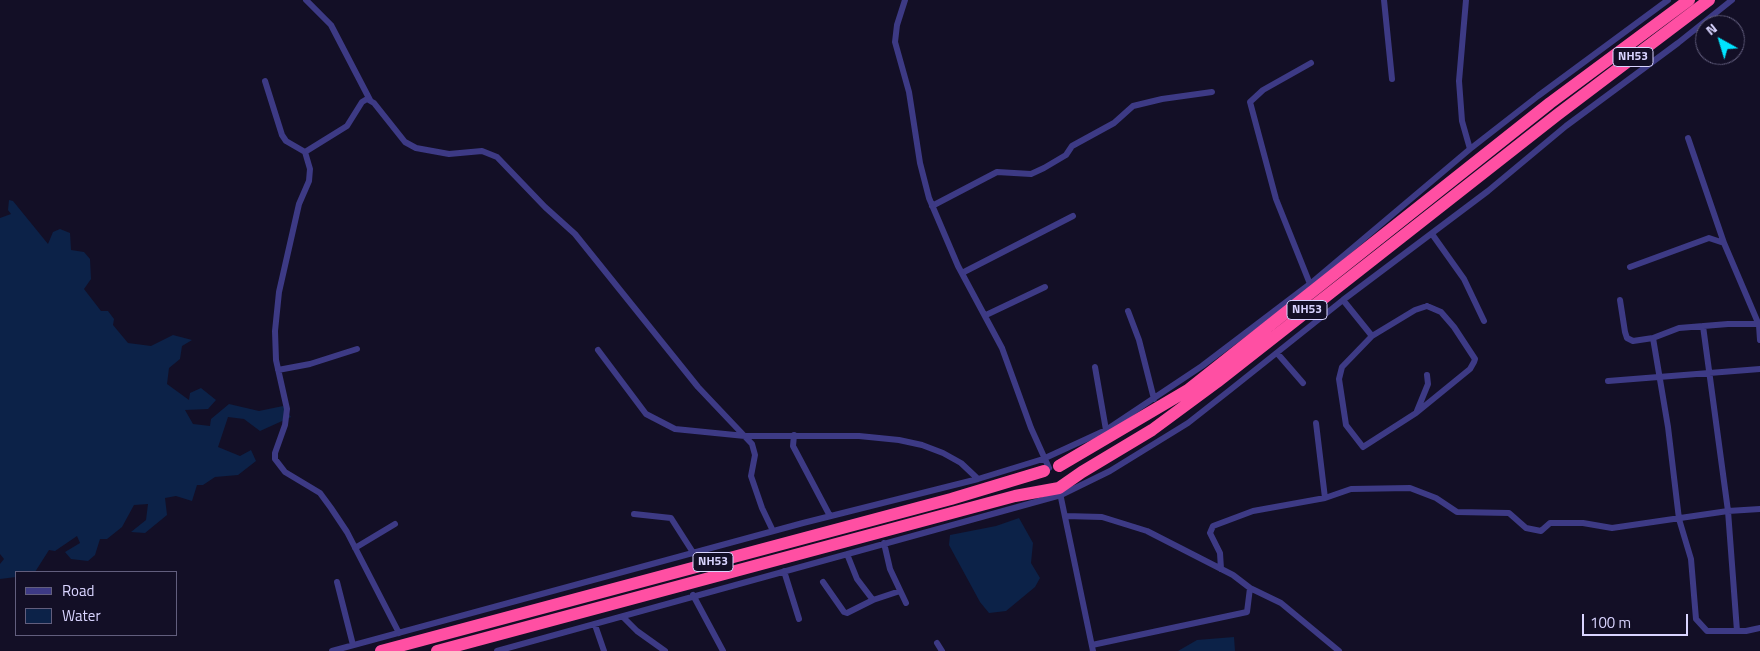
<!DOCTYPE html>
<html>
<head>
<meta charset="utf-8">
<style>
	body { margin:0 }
	#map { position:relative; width:1760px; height:651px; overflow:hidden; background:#130f26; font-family:"Titillium Web",sans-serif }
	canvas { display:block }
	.legend { position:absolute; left:15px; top:571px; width:162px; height:65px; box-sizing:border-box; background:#130f26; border:1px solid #625e7d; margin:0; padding:6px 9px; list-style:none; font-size:15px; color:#d9d4ff }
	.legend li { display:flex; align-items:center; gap:10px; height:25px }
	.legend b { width:25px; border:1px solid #625e7d }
	.north { position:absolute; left:1695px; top:15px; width:50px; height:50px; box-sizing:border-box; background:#130f26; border:1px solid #625e7d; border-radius:50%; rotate:321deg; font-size:14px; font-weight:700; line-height:20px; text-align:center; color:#d9d4ff }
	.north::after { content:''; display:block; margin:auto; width:18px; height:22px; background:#00e5ff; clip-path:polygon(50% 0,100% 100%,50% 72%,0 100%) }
	.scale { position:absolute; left:1582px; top:614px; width:106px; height:22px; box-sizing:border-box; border:2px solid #d9d4ff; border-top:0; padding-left:6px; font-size:15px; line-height:18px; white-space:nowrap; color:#d9d4ff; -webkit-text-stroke:4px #130f26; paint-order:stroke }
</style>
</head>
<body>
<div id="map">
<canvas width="1760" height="651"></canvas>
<ul class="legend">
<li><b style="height:6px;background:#3d3a85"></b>Road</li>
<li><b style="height:14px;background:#0c2248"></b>Water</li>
</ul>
<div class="north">N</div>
<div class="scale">100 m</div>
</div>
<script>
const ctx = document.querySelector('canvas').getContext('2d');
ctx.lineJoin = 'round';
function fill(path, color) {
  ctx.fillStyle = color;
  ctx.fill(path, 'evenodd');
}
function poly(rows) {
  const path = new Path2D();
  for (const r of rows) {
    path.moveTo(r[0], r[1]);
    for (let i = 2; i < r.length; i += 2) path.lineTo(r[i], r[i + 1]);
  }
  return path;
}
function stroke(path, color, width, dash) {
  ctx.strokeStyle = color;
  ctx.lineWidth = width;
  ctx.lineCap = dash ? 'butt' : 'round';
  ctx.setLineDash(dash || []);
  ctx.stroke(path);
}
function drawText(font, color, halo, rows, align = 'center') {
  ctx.font = font + ' "Titillium Web",sans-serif';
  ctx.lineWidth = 5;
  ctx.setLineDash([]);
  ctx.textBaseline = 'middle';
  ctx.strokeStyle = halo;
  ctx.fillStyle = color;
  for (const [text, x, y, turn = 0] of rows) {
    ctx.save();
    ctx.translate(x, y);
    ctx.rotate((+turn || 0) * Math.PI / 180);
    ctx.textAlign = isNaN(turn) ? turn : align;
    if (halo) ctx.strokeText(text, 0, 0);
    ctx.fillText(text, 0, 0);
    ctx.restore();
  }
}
const water = poly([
	[9,200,13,201,48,244,53,232,60,229,70,233,71,250,84,252,90,259,91,279,84,289,101,311,108,311,114,319,113,325,128,343,151,346,173,335,192,340,182,346,180,359,169,368,167,384,189,400,190,393,201,388,216,400,208,409,185,410,193,424,210,426,211,419,229,404,259,411,283,406,291,417,260,431,244,419,228,417,218,447,240,456,251,450,256,461,238,475,215,477,203,485,197,485,192,501,176,496,165,498,167,515,145,533,131,532,146,520,148,504,134,505,122,527,107,539,100,539,95,555,88,561,71,559,65,552,80,543,77,536,55,551,49,550,35,572,16,572,16,577,0,579,0,564,4,559,0,554,0,218,11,214,8,210],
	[1019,518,1033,543,1031,563,1040,578,1035,587,1006,611,989,613,980,602,949,545,950,535,996,526],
	[1234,637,1235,651,1178,651,1197,640]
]);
const street = poly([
	[306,0,331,25,370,100],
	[905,0,897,25,895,42,909,92,920,163,929,198,958,266,1002,348,1031,428,1049,468],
	[1384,0,1392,79],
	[1466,0,1459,81,1462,121,1470,149],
	[265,81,282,135,286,141,305,152,310,169,309,181,299,204,279,292,275,331,276,360,287,409,285,425,275,453,275,459,285,472,320,493,331,508,347,532,399,633],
	[1688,138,1724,243],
	[305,152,347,126,362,102,367,99,374,103,405,142,416,148,449,154,482,151,497,157,545,207,575,234,698,387,752,444,755,455,751,476,762,508,773,531],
	[932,206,997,172,1031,174,1044,168,1066,155,1072,146,1114,123,1133,106,1162,99,1212,92],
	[1432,234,1464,279,1484,321],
	[1630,267,1709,238,1724,243,1759,325,1760,340],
	[962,273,1073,216],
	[1310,284,1276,199,1250,102,1263,90,1311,63],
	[1343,300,1372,336],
	[1620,300,1625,332,1627,338,1633,341,1653,338,1679,328,1728,324,1760,324],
	[1427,306,1441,312,1454,327,1475,359,1474,362,1470,369,1416,413,1363,447,1346,425,1339,379,1342,367,1372,336,1415,310,1427,306],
	[1128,311,1139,340,1154,399],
	[986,315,1045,287],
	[1703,326,1728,511,1737,631],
	[1653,338,1668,427,1679,519,1691,559,1696,619,1707,631,1746,631,1760,628],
	[598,350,646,414,675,429,745,436,859,436,899,440,922,445,943,453,961,463,978,479],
	[1277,353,1303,383],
	[1095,367,1106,430],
	[278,370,310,364,357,349],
	[1608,381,1760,369],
	[1417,411,1428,384,1427,375],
	[1316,423,1325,498],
	[794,435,793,446,830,516],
	[1060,493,1093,651],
	[634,514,671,518,694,554],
	[1065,516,1102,517,1147,531,1233,575,1250,588,1281,603,1339,651],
	[884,543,890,569,906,603],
	[355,548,395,524],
	[847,554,857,579,873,600],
	[1221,569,1220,553,1210,533,1213,526,1253,511,1325,498,1351,489,1410,488,1436,498,1457,512,1509,513,1526,528,1541,531,1550,523,1583,523,1612,528,1728,511,1760,509],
	[784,571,799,619],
	[337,582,353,645],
	[823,582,844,612,847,613,873,600,900,591],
	[693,595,723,651],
	[623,617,637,631,665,651],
	[595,625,604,651],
	[937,643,942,651],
	[1092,645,1247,612,1250,588],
	[332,651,803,523,978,479,1043,459,1106,430,1202,366,1310,284,1470,149,1538,96,1668,0],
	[497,651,1061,495,1110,471,1188,423,1230,390,1343,300,1488,191,1566,126,1678,43,1732,0]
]);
const highway = poly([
	[1059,466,1188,390,1550,103,1689,0],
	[381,651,951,499,1044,471],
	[437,651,1015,496,1059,488,1082,472,1152,430,1217,382,1557,115,1709,0]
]);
const shields = [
	[1633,57,40],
	[1307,310,40],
	[713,562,40]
];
const shieldNames = [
	["NH53",1633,57],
	["NH53",1307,310],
	["NH53",713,562]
];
fill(water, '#0c2248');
stroke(street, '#3d3a85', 6);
stroke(highway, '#ff4fa3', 12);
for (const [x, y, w] of shields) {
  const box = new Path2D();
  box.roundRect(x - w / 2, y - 9.5, w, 19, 4);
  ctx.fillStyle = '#130f26';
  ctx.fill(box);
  stroke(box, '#d9d4ff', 1);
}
drawText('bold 12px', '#d9d4ff', null, shieldNames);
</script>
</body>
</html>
